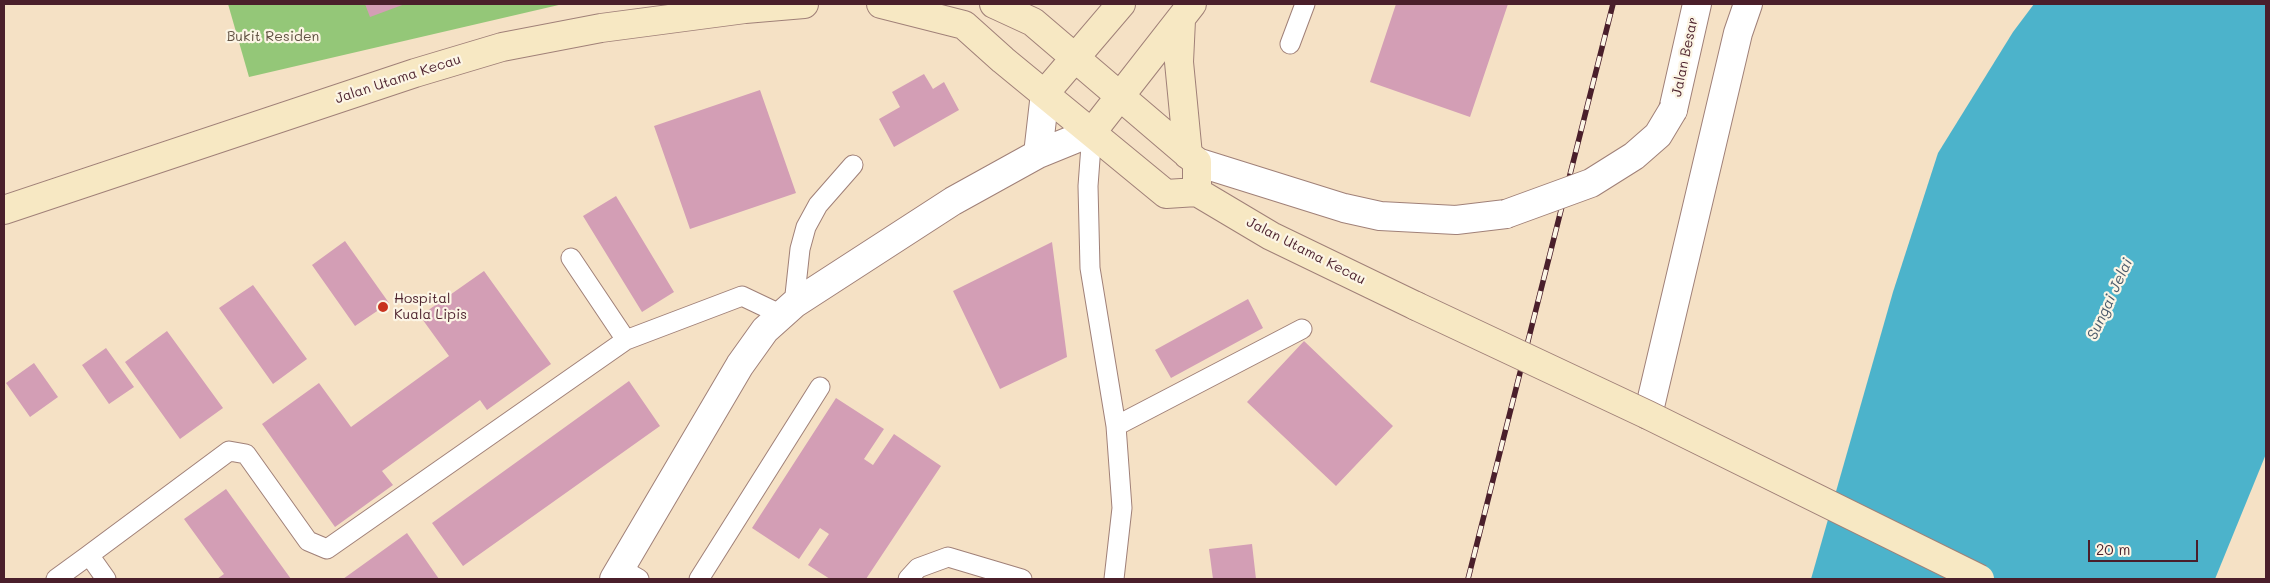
<!DOCTYPE html>
<html>
<head>
<meta charset="utf-8">
<style>
	body { margin:0 }
	#map { position:relative; width:2270px; height:583px; overflow:hidden; background:#f5e1c5; font-family:Mali,sans-serif }
	canvas { display:block }
	.frame { position:absolute; inset:0; border:5px solid #4a1f2b; pointer-events:none }
	.scale { position:absolute; left:2088px; top:540px; width:110px; height:22px; box-sizing:border-box; border:2px solid #4a1f2b; border-top:0; padding-left:6px; font-size:15px; line-height:18px; white-space:nowrap; color:#4a1f2b; -webkit-text-stroke:4px #fcf5e5; paint-order:stroke }
</style>
</head>
<body>
<div id="map">
<canvas width="2270" height="583"></canvas>
<div class="frame"></div>
<div class="scale">20 m</div>
</div>
<script>
const ctx = document.querySelector('canvas').getContext('2d');
ctx.lineJoin = 'round';
function fill(path, color) {
  ctx.fillStyle = color;
  ctx.fill(path, 'evenodd');
}
function poly(rows) {
  const path = new Path2D();
  for (const r of rows) {
    path.moveTo(r[0], r[1]);
    for (let i = 2; i < r.length; i += 2) path.lineTo(r[i], r[i + 1]);
  }
  return path;
}
function stroke(path, color, width, dash) {
  ctx.strokeStyle = color;
  ctx.lineWidth = width;
  ctx.lineCap = dash ? 'butt' : 'round';
  ctx.setLineDash(dash || []);
  ctx.stroke(path);
}
function drawText(font, color, halo, rows, align = 'center') {
  ctx.font = font + ' Mali,sans-serif';
  ctx.lineWidth = 4.5;
  ctx.setLineDash([]);
  ctx.textBaseline = 'middle';
  ctx.strokeStyle = halo;
  ctx.fillStyle = color;
  for (const [text, x, y, turn = 0] of rows) {
    ctx.save();
    ctx.translate(x, y);
    ctx.rotate((+turn || 0) * Math.PI / 180);
    ctx.textAlign = isNaN(turn) ? turn : align;
    if (halo) ctx.strokeText(text, 0, 0);
    ctx.fillText(text, 0, 0);
    ctx.restore();
  }
}
const green = poly([
	[228,4,563,4,249,77]
]);
const water = poly([
	[2034,4,2266,4,2266,454,2215,579,1811,579,1893,292,1938,153,2013,32]
]);
const building = poly([
	[365,4,405,4,370,17],
	[1396,4,1508,4,1470,117,1370,82],
	[924,74,933,89,944,82,959,110,894,147,879,119,900,107,892,92],
	[760,90,796,193,690,229,654,126],
	[616,196,674,292,642,312,583,216],
	[345,241,389,303,355,326,312,265],
	[1052,242,1067,357,1000,389,953,291],
	[484,271,551,364,487,410,480,400,382,471,393,485,335,527,262,424,319,383,351,427,449,356,420,316],
	[253,285,307,359,273,384,219,308],
	[1248,299,1263,328,1171,378,1155,350],
	[167,331,223,408,180,439,125,362],
	[1304,341,1393,426,1336,486,1247,402],
	[106,348,134,387,109,404,82,365],
	[34,363,58,397,30,417,6,383],
	[629,381,660,426,463,566,432,523],
	[836,398,884,429,864,459,873,465,894,434,941,466,866,579,830,579,808,565,829,534,820,528,799,559,752,528],
	[226,489,291,579,217,579,224,574,184,519],
	[407,533,439,579,343,579],
	[1252,544,1256,579,1213,579,1209,549]
]);
const lane = poly([
	[1290,44,1305,4],
	[1092,132,1088,186,1090,268,1116,426,1122,508,1114,579],
	[571,258,626,340],
	[794,304,800,249,806,227,818,205,853,165],
	[1116,426,1302,329],
	[620,568,639,579],
	[56,579,89,555],
	[106,579,89,555,229,451,246,454,308,541,327,549,626,340,742,296,782,315],
	[699,579,820,387],
	[908,579,918,568,948,557,1022,579]
]);
const street = poly([
	[1673,110,1697,4],
	[1038,154,1045,93],
	[1197,162,1344,208,1380,216,1456,220,1506,214],
	[1648,415,1738,33,1748,4],
	[614,579,740,365,765,330,794,304,953,201,1038,154,1092,132]
]);
const secondary = poly([
	[881,4,964,25,1003,60,1166,194,1197,192],
	[994,4,1033,22,1197,162,1197,192],
	[1181,20,1179,62,1188,155],
	[1045,93,1121,4],
	[1092,132,1192,4],
	[1197,192,1271,236,1416,306],
	[4,210,415,73,502,47,601,28,745,9,804,4]
]);
const rail = poly([
	[1468,579,1613,4]
]);
const streetBridge = poly([
	[1506,214,1591,183,1634,156,1658,135,1673,110]
]);
const secondaryBridge = poly([
	[1416,306,1648,415,1980,579]
]);
const markers = [
	[383,307,6,"#c8321e"]
];
const parkNames = [
	["Bukit Residen",273,37]
];
const streetNames = [
	["Jalan Besar",1685,57,-78],
	["Jalan Utama Kecau",398,79,-18],
	["Jalan Utama Kecau",1306,251,27]
];
const poiNames = [
	["Hospital",394,299],
	["Kuala Lipis",394,315]
];
const waterNames = [
	["Sungai Jelai",2110,299,-65]
];
fill(green, '#94c778');
fill(water, '#4cb3cb');
fill(building, '#d39eb5');
stroke(lane, '#a08078', 21);
stroke(street, '#a08078', 30);
stroke(secondary, '#a08078', 30);
stroke(lane, '#fff', 19);
stroke(street, '#fff', 28);
stroke(secondary, '#f7e8c3', 28);
stroke(rail, '#4a1f2b', 5.5);
stroke(rail, '#fcf5e5', 4, [11]);
stroke(streetBridge, '#a08078', 30, []);
stroke(secondaryBridge, '#a08078', 30, []);
stroke(streetBridge, '#fff', 28);
stroke(secondaryBridge, '#f7e8c3', 28);
for (const [x, y, r, color] of markers) {
  const dot = new Path2D();
  dot.arc(x, y, r, 0, 2 * Math.PI);
  ctx.fillStyle = color;
  ctx.fill(dot);
  stroke(dot, '#fcf5e5', 2);
}
drawText('14px', '#605142', '#fcf5e5', parkNames);
drawText('14px', '#4a1f2b', '#fcf5e5', streetNames);
drawText('14px', '#4a1f2b', '#fcf5e5', poiNames, 'left');
drawText('italic 15px', '#4b5a6b', '#fcf5e5', waterNames);
</script>
</body>
</html>
